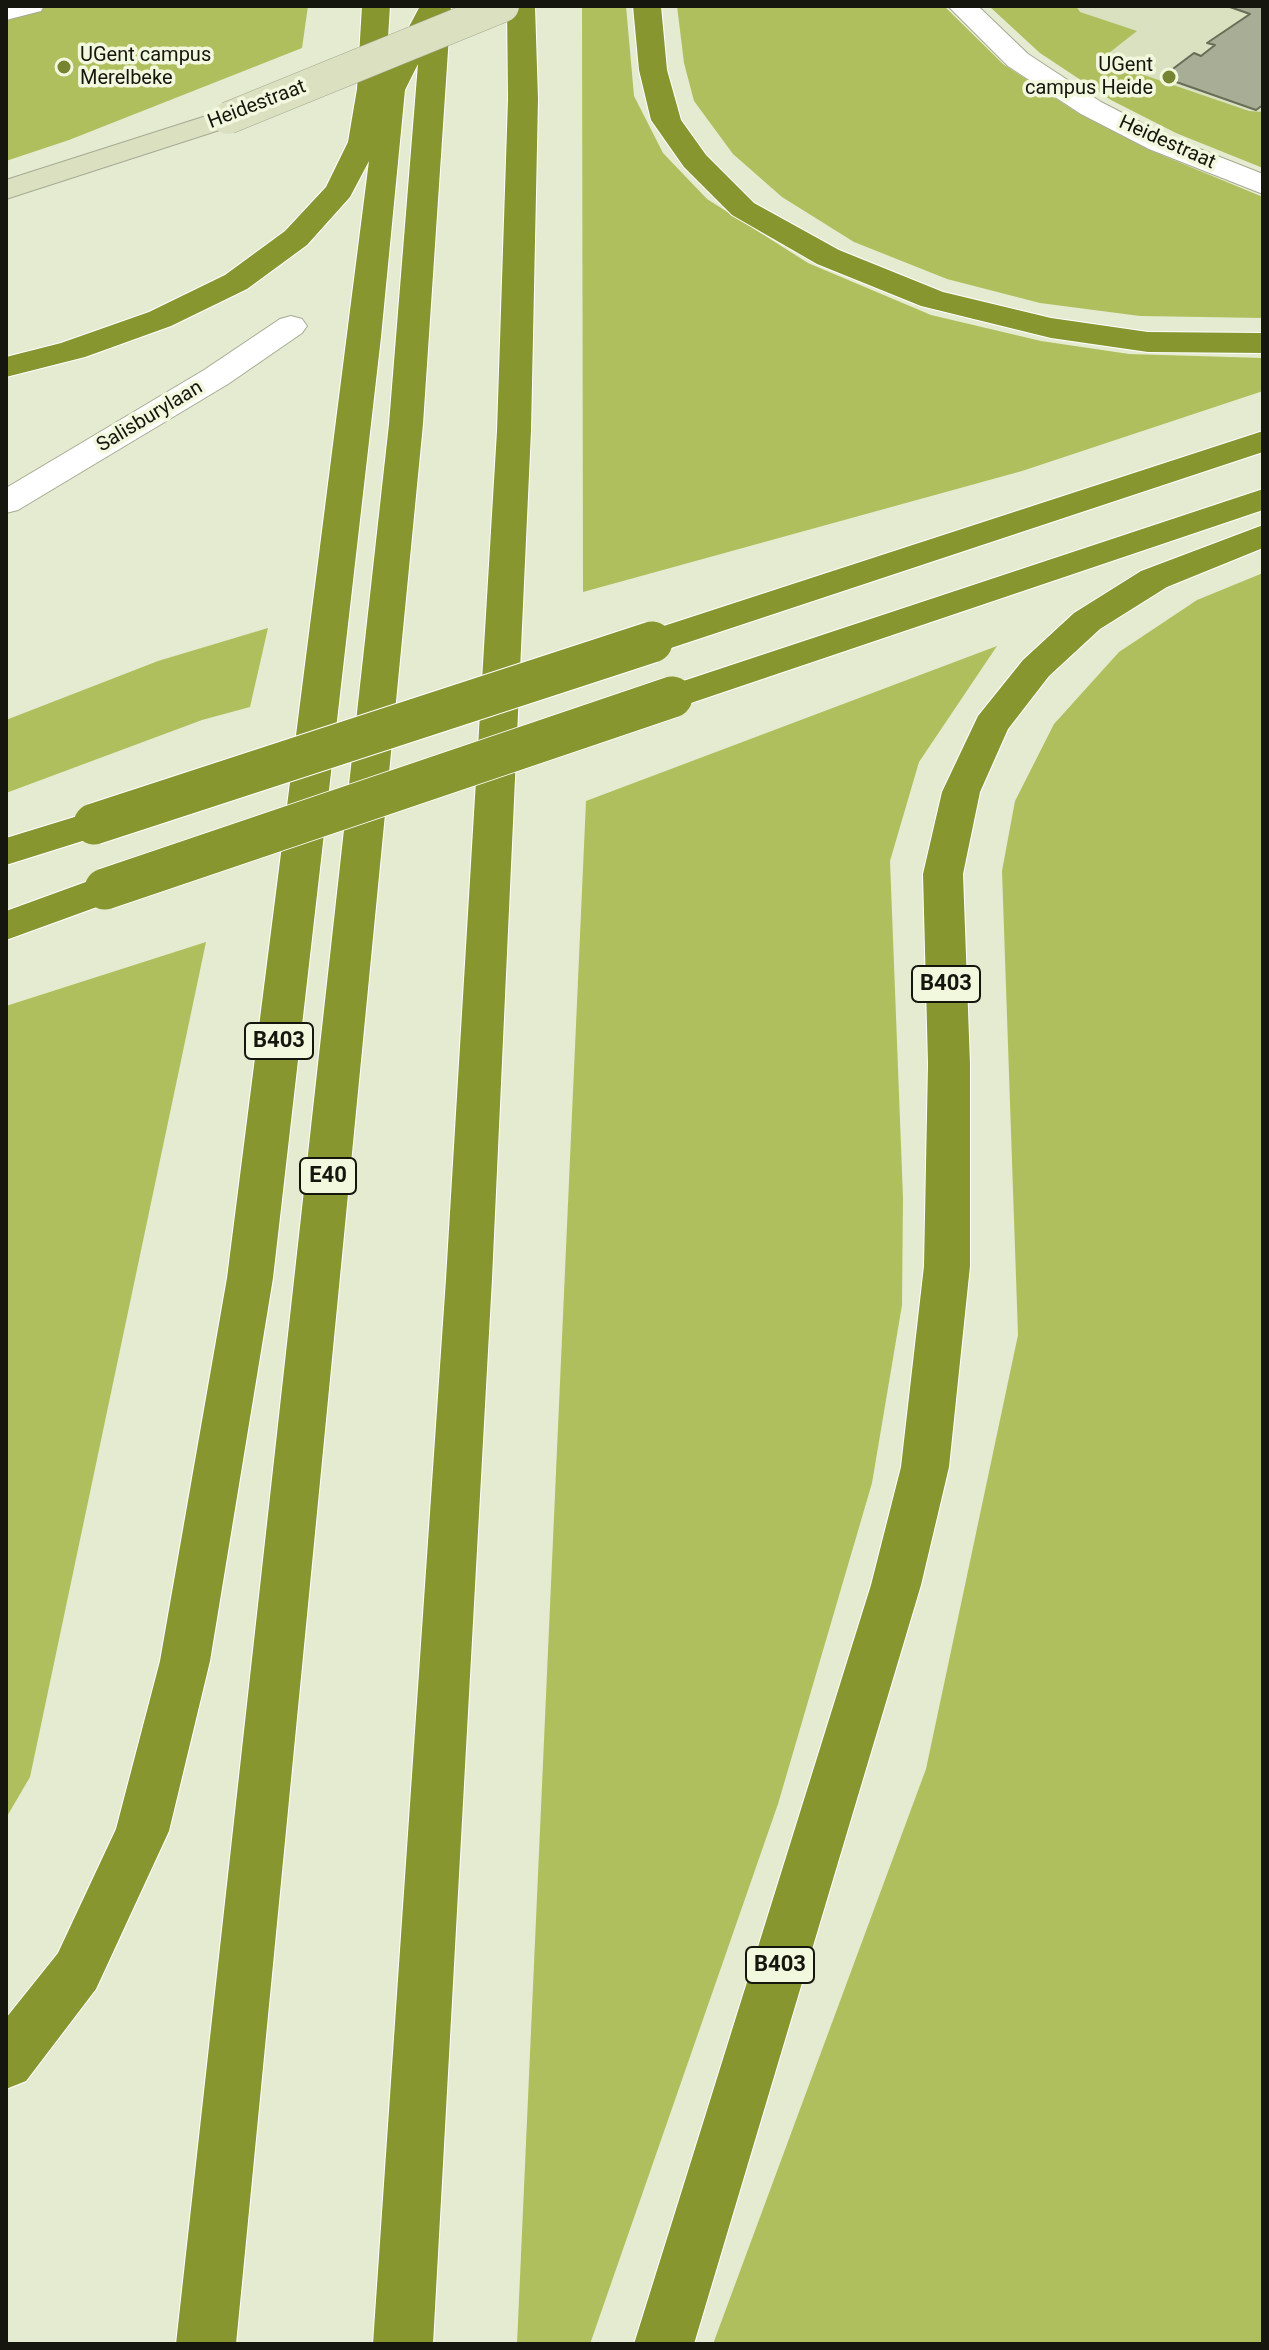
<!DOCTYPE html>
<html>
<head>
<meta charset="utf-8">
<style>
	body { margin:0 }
	#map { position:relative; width:1269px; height:2350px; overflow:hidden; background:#e5ebd1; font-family:Roboto,sans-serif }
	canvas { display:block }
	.frame { position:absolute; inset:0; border:8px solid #15160d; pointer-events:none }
</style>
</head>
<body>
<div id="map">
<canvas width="1269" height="2350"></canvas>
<div class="frame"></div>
</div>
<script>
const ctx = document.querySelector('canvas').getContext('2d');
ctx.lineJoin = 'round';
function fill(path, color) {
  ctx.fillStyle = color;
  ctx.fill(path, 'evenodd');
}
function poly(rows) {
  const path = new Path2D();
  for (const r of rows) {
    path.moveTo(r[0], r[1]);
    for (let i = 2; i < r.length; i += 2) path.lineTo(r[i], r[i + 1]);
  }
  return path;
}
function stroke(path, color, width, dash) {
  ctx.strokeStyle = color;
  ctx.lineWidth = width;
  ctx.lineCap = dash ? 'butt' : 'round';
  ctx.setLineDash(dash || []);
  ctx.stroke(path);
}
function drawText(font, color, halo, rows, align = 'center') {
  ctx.font = font + ' Roboto,sans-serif';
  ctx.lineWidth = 7;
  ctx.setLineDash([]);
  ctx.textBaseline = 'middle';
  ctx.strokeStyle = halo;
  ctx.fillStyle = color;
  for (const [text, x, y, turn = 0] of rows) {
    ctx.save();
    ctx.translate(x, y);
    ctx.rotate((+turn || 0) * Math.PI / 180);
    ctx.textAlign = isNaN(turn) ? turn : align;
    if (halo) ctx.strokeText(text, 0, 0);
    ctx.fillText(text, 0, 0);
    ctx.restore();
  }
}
const built = poly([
	[989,6,1263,6,1263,168,1176,133,1111,100,1040,53]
]);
const green = poly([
	[45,6,308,6,302,48,69,140,6,161,6,20],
	[582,6,626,6,634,96,663,153,707,199,808,263,931,315,1041,341,1129,354,1263,358,1263,391,1022,471,583,592],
	[677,6,944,6,1003,64,1078,113,1147,149,1263,197,1263,318,1140,316,1040,303,947,279,854,242,782,197,733,154,694,101,684,63],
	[989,6,1076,6,1080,12,1137,31,1100,60,1249,111,1263,112,1263,168,1176,133,1111,100,1040,53],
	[1263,573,1263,2344,713,2344,926,1769,1018,1335,1002,871,1015,801,1054,724,1119,652,1197,600],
	[268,628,250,707,202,720,6,793,6,720,158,661],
	[997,646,919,762,890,861,903,1198,902,1305,872,1483,778,1804,590,2344,517,2344,586,801],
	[206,942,30,1777,6,1818,6,1006]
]);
const building = poly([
	[1227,6,1263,6,1263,105,1256,110,1162,77,1194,53,1201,56,1215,45,1207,43,1250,14,1227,6]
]);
const service = poly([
	[44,6,41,11,6,20,6,7,44,6]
]);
const minor = poly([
	[948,6,978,6,1028,54,1101,102,1169,137,1263,174,1263,194,1149,149,1081,114,1008,66,948,6],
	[291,316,302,319,307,326,302,333,228,384,18,510,6,513,6,488,204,370,280,319,291,316]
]);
const secondary = poly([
	[228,109,238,112,243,118,238,124,6,199,6,180,228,109]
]);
const motorway = poly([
	[362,6,390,6,386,70,420,6,451,6,423,424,236,2344,176,2344,389,424,418,64,405,90,381,337,273,1278,210,1661,169,1831,96,1989,26,2081,6,2089,6,2018,58,1953,116,1829,160,1661,227,1278,369,161,350,197,307,245,247,289,171,326,85,357,6,377,6,357,61,343,149,312,225,275,285,231,326,187,348,142,357,89,362,6],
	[507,6,535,6,538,99,531,431,492,1279,433,2344,373,2344,446,1279,497,431,508,99,507,6],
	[633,6,661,6,667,70,681,120,706,155,754,203,839,250,943,292,1051,318,1148,332,1263,333,1263,353,1148,352,1051,338,921,306,817,264,732,215,684,167,651,120,639,70,633,6],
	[1263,431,1263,452,665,650,652,653,639,650,634,642,639,634,1263,431],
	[1263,489,1263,510,685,705,672,709,659,705,653,697,659,689,1263,489],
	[1263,525,1263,548,1167,587,1100,629,1049,676,1008,729,980,792,963,874,970,1064,970,1266,949,1467,921,1585,694,2344,634,2344,871,1585,901,1467,924,1266,928,1064,923,874,942,792,978,716,1023,660,1074,613,1141,571,1263,525],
	[94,811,108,815,114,824,108,833,6,865,6,838,94,811],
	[105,875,119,879,125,889,119,899,6,940,6,911,105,875]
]);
const secondaryBridge = poly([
	[228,118,503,6]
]);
const motorwayBridge = poly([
	[94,824,652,642],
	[105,889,672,697]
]);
const markers = [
	[64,67,8,"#768330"],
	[1169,77,8,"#768330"]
];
const farPoinames = [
	["UGent campus",80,56],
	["Merelbeke",80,79],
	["UGent",1153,66,"right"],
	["campus Heide",1153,89,"right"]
];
const farStreetnames = [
	["Heidestraat",257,105,-21],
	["Heidestraat",1167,143,24],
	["Salisburylaan",150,417,-31]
];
const shields = [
	[946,984,68],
	[279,1041,68],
	[328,1176,56],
	[780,1965,68]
];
const shieldNames = [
	["B403",946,984],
	["B403",279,1041],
	["E40",328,1176],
	["B403",780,1965]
];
fill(built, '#dae1c0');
fill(green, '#afbf5d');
fill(building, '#a8ad95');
stroke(building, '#686d56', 2);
stroke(service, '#a5aa92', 2);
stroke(minor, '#a5aa92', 2);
stroke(secondary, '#a5aa92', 2);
stroke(motorway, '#fff', 2);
fill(service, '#fff');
fill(minor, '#fff');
fill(secondary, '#dbe0c1');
fill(motorway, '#87962f');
stroke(secondaryBridge, '#a5aa92', 33, []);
stroke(motorwayBridge, '#fff', 43, []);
stroke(secondaryBridge, '#dbe0c1', 32);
stroke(motorwayBridge, '#87962f', 41);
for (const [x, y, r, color] of markers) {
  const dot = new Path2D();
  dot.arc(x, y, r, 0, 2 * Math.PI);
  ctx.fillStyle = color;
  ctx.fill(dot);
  stroke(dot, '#f2f8de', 3);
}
drawText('20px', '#15160d', '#f2f8de', farPoinames, 'left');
drawText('20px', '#15160d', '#f2f8de', farStreetnames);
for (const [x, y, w] of shields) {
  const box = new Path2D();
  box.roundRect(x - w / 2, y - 18, w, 36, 6);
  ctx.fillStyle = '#f2f8de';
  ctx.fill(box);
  stroke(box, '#15160d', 2);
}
drawText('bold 22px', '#15160d', null, shieldNames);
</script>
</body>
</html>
